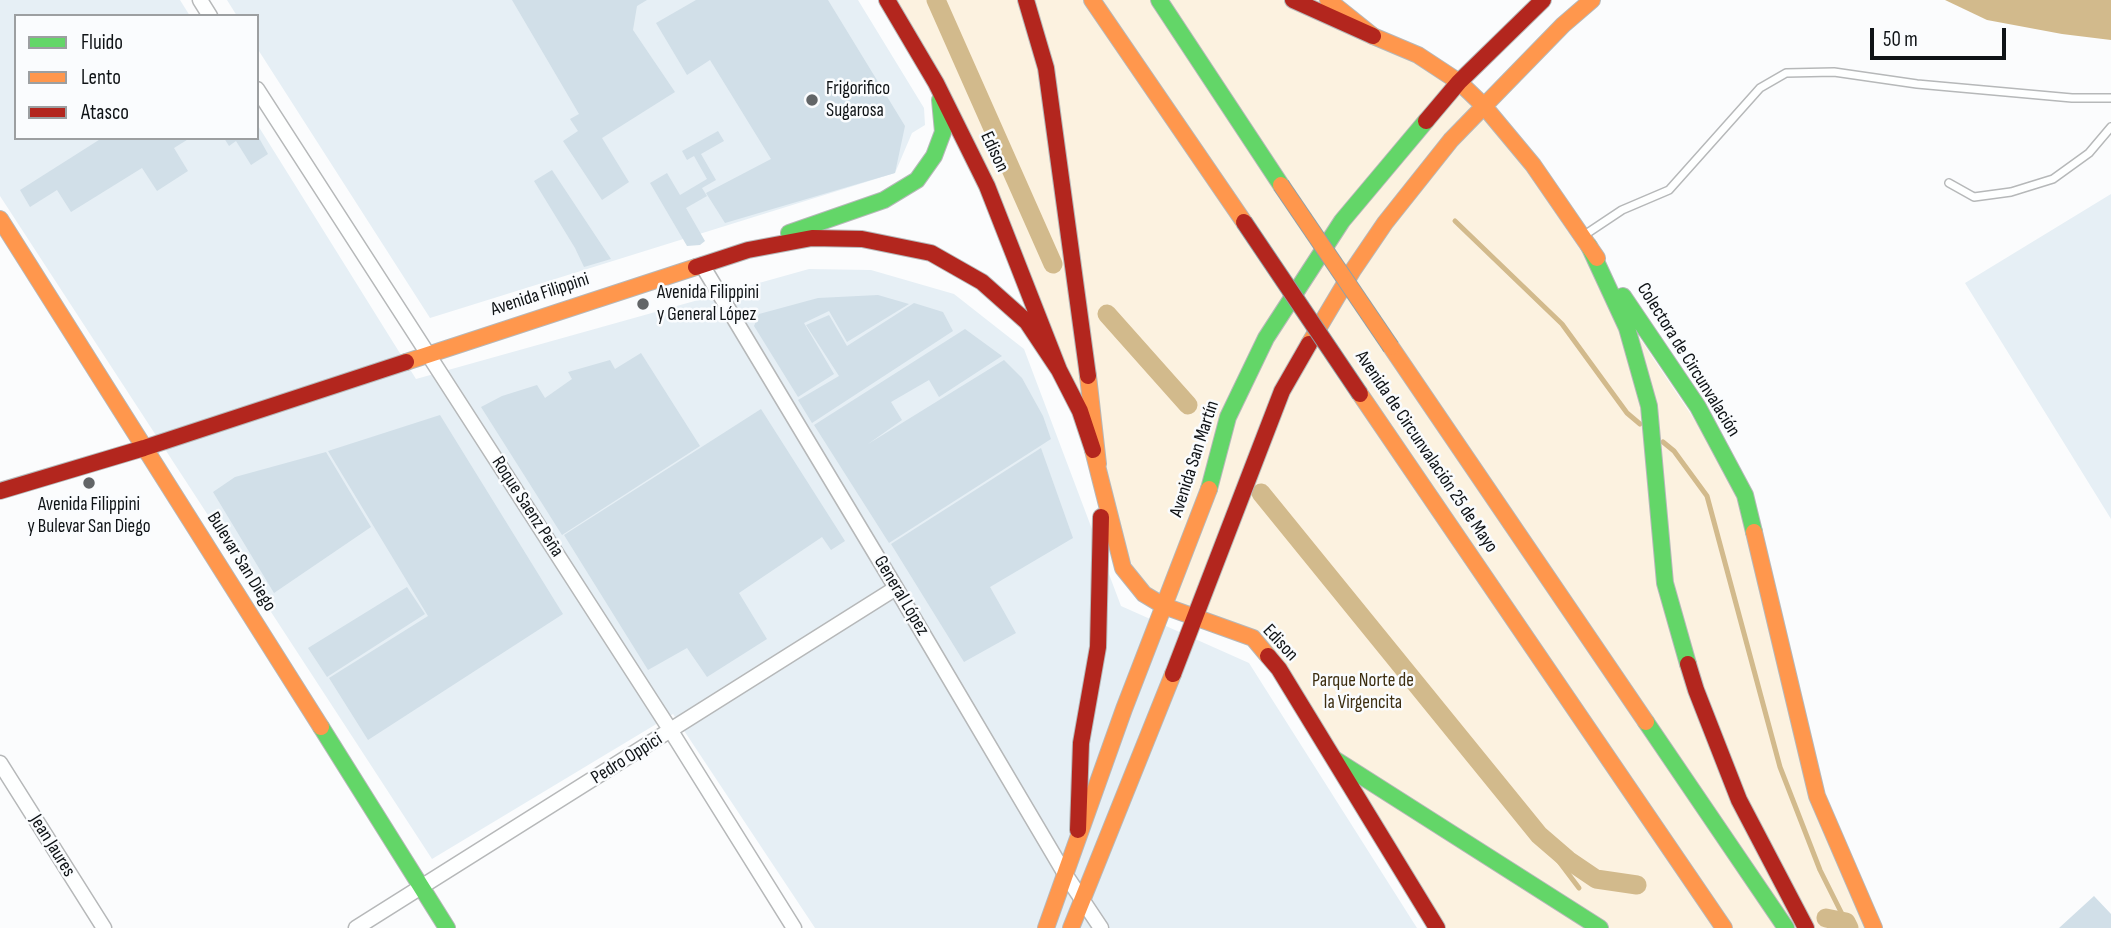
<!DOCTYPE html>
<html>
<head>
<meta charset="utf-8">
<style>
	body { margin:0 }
	#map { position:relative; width:2111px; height:928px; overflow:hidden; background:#fbfcfd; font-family:"Sofia Sans Condensed",sans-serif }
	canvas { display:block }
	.legend { position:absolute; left:14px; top:14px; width:245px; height:126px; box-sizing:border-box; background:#fafcfe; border:2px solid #9c9fa1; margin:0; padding:9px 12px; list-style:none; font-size:21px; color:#0f1316 }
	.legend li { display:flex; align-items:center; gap:14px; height:35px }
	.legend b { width:35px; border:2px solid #9c9fa1 }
	.scale { position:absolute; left:1870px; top:28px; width:136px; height:32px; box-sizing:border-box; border:4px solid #0f1316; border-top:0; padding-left:9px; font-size:21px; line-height:24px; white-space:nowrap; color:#0f1316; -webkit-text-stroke:5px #fafcfe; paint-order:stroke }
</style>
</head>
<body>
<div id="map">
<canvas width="2111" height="928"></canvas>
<ul class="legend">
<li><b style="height:9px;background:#63d668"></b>Fluido</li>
<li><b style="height:9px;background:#ff974d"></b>Lento</li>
<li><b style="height:9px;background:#b3261e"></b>Atasco</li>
</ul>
<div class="scale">50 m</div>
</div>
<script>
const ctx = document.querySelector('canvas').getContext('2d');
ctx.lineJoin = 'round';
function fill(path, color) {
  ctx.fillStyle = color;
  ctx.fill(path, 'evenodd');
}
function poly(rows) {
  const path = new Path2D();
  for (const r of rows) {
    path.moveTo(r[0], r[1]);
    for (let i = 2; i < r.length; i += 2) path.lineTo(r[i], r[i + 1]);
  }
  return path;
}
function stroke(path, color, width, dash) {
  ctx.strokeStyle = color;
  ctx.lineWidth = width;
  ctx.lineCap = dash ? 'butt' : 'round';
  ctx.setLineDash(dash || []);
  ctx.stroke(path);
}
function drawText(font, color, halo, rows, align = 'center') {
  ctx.font = font + ' "Sofia Sans Condensed",sans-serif';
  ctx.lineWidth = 5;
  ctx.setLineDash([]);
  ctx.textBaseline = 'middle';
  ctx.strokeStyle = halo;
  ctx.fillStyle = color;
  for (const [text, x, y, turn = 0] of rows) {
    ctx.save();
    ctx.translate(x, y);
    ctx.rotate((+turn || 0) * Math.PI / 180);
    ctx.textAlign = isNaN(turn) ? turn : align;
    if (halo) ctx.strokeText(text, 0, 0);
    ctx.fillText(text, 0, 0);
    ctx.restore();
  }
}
const built = poly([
	[0,0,180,0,190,16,16,16,16,138,257,138,257,124,416,379,809,269,871,270,954,294,1024,349,1121,606,1249,663,1417,928,815,928,673,714,432,859,0,196],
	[227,0,858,0,924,108,925,125,912,133,895,173,430,318,257,48,257,16,237,16],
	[2111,194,2111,519,1965,283]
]);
const green = poly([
	[887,0,1328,0,1483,105,1745,495,1817,796,1874,928,1437,928,1253,639,1144,594,1102,491,1024,283]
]);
const water = poly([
	[1945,0,2111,0,2111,40,2062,34,1987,20]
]);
const stream = poly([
	[1455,221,1562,324,1627,413,1640,424],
	[1663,442,1674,451,1707,496,1780,767,1820,870,1846,922],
	[1539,835,1579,888]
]);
const canal = poly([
	[936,0,1053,264],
	[1107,314,1188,405],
	[1261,493,1539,835,1568,860,1596,879,1637,885],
	[1826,918,1846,922,1849,928]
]);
const building = poly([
	[512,0,647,0,637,6,633,30,675,92,602,138,629,182,602,200,563,141,578,131,570,119,579,114],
	[696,0,828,0,905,126,895,173,725,223,706,193,771,159,710,60,687,75,656,23],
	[718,131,724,141,701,154,716,180,702,188,707,196,686,208,705,241,700,245,687,246,650,183,667,173,680,195,707,179,694,156,687,160,682,151],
	[102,138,190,138,174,148,188,171,157,191,142,168,71,212,57,190,30,207,20,190],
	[224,138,259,138,268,154,251,165,236,141,229,146],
	[552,170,611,259,584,267,575,248,534,181],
	[878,295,909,304,847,342,829,311,804,323,834,374,798,397,754,326,759,314,818,298],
	[914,303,943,312,953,331,812,423,798,400,839,376,806,325,829,315,847,346],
	[965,329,1002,356,939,397,929,380,891,402,902,420,868,444,1004,360,1022,378,1043,416,1051,439,889,543,814,425],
	[641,353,700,446,562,535,481,407,502,396,537,385,545,398,572,379,568,372,610,360,615,369],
	[761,409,845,541,831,550,822,537,739,593,767,639,707,677,687,648,648,670,564,535],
	[440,415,563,614,368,740,329,678,428,616,328,451],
	[1041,448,1073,538,990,587,1016,633,964,662,891,544],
	[326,452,371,527,274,593,213,492,235,477],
	[407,587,425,614,327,677,308,648],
	[2094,896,2111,914,2111,928,2059,928]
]);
const lane = poly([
	[1949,183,1974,197,2011,192,2053,179,2089,153,2111,127],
	[1583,236,1622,210,1669,190,1760,88,1786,73,1834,72,1917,84,2072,98,2111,98]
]);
const street = poly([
	[200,0,210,16],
	[257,89,671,731,794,928],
	[702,265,896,588,1065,874,1101,928],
	[0,763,104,928],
	[356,928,896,588]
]);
const fast = poly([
	[1159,0,1281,185],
	[789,233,884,200,917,180,934,156,943,132,940,100],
	[1589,246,1627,328,1649,406,1665,583,1688,664],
	[1623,296,1698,407,1745,495,1754,532],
	[1209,489,1228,417,1266,338,1342,221,1426,121],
	[1646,722,1786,928],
	[321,727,447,928],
	[1336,760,1600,928]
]);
const slow = poly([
	[1092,0,1244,222],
	[1328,0,1373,36,1418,55,1459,82,1483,105,1533,165,1597,258],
	[0,219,321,727],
	[1309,344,1353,270,1385,223,1451,140,1563,25,1592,0],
	[1391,347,1646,722],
	[406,362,696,267],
	[1088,376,1098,464],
	[1360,394,1724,928],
	[1093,450,1123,568,1144,594,1164,606,1253,638,1268,656],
	[1754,532,1817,796,1874,928],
	[1046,928,1124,709,1209,489],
	[1071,928,1173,674]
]);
const jam = poly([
	[887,0,936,83,987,186,1059,370,1080,411,1093,450],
	[1026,0,1046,68,1088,376],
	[1293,0,1373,36],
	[1426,121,1459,82,1543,0],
	[696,267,748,250,812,238,862,239,931,253,982,282,1027,322,1059,370],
	[0,491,144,448,406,362],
	[1268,656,1279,669,1437,928],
	[1688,664,1696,690,1739,800,1806,928],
	[1173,674,1282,391,1309,344],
	[1078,830,1081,743,1098,647,1101,517]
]);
const slowBridge = poly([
	[1281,185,1391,347]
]);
const jamBridge = poly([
	[1244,222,1360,394]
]);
const markers = [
	[812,100,7,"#626567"],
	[643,304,7,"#626567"],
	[89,483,7,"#626567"]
];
const poiNames = [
	["Frigorifico",826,89],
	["Sugarosa",826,111],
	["Avenida Filippini",657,293],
	["y General López",657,315],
	["Avenida Filippini",89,505,"center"],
	["y Bulevar San Diego",89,527,"center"]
];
const streetNames = [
	["Edison",994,152,65],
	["Avenida Filippini",540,295,-18],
	["Colectora de Circunvalación",1688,360,58],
	["Avenida de Circunvalación 25 de Mayo",1426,452,56],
	["Avenida San Martín",1195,459,-72],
	["Roque Saenz Peña",527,507,57],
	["Bulevar San Diego",241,562,58],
	["General López",901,596,59],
	["Edison",1280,643,47],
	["Pedro Oppici",627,759,-32],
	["Jean Jaures",52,846,58]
];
const parkNames = [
	["Parque Norte de",1363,681],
	["la Virgencita",1363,703]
];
fill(built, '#e6eff5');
fill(green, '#fcf2e0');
fill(water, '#d2ba8c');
stroke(stream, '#d2ba8c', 5);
stroke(canal, '#d2ba8c', 19);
fill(building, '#d1dfe8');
stroke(lane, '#b6b8b9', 10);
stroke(street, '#b6b8b9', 17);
stroke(fast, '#b6b8b9', 18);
stroke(slow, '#b6b8b9', 18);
stroke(jam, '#b6b8b9', 18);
stroke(lane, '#feffff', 7);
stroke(street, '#feffff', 14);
stroke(fast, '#63d668', 16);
stroke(slow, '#ff974d', 16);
stroke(jam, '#b3261e', 16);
stroke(slowBridge, '#8fa0a8', 18, []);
stroke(jamBridge, '#8fa0a8', 18, []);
stroke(slowBridge, '#ff974d', 16);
stroke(jamBridge, '#b3261e', 16);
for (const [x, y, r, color] of markers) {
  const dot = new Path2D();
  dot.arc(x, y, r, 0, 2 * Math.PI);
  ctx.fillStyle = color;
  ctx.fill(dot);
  stroke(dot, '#fafcfe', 2.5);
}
drawText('19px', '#0f1316', '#fafcfe', poiNames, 'left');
drawText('19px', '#0f1316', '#fafcfe', streetNames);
drawText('19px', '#3d2e10', '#fafcfe', parkNames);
</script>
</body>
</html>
